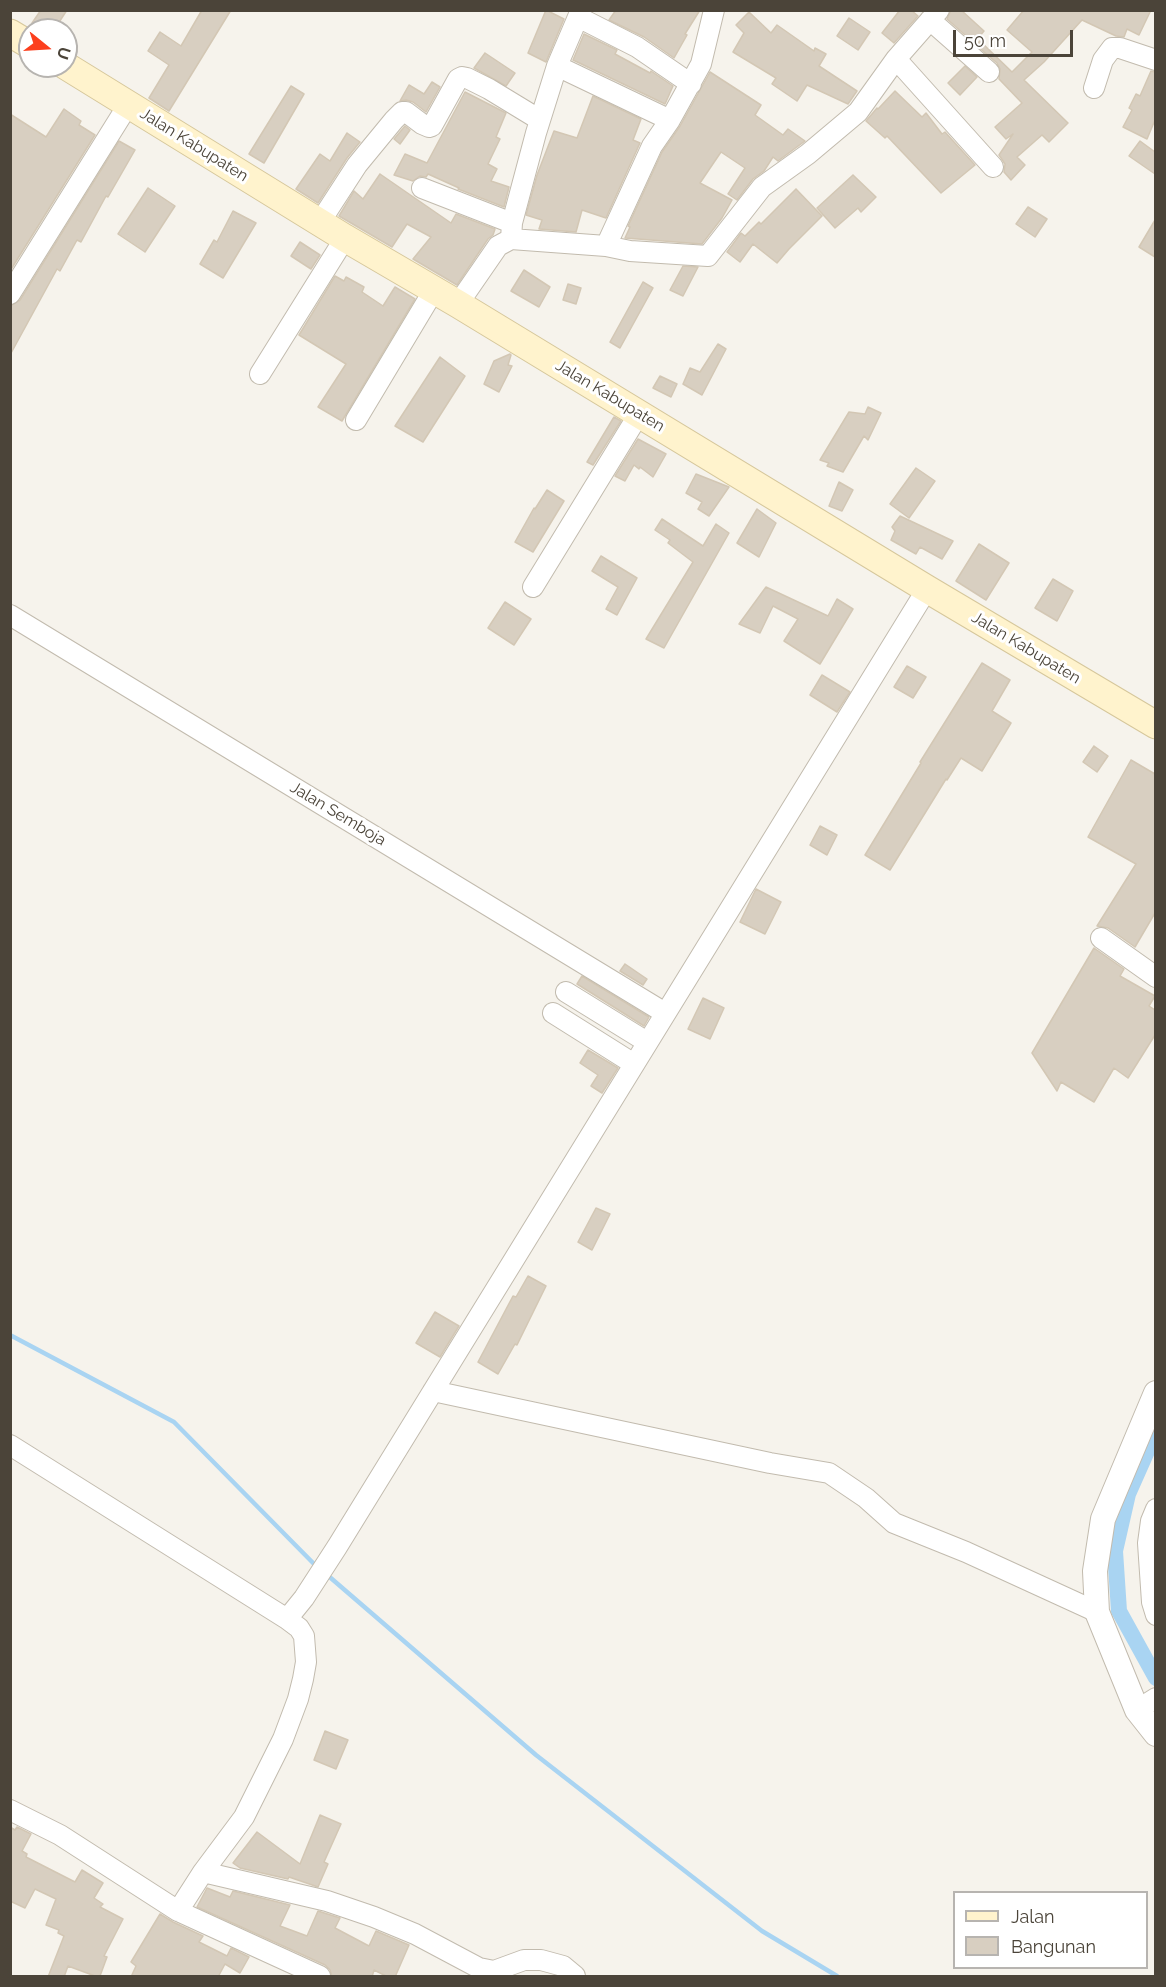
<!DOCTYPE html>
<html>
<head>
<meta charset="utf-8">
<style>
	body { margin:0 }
	#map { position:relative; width:1166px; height:1987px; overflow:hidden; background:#f6f3ec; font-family:Raleway,sans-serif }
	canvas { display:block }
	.frame { position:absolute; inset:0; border:12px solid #4b4439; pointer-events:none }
	.legend { position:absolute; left:953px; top:1891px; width:195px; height:78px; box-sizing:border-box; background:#fff; border:2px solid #b7b4b0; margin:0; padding:8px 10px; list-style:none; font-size:18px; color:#4b4439 }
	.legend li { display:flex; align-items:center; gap:12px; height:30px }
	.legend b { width:30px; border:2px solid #b7b4b0 }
	.north { position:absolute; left:18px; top:18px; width:60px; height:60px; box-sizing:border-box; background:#fff; border:2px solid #b7b4b0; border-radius:50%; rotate:108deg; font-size:16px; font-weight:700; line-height:24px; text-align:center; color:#4b4439 }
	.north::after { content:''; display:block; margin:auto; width:21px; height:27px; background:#fc3f1d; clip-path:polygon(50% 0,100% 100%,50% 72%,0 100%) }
	.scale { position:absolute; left:953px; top:30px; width:120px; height:27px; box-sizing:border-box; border:3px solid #4b4439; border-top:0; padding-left:8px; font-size:18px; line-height:21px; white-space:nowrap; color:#4b4439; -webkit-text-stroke:4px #fff; paint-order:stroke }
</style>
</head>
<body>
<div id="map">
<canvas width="1166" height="1987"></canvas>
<div class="frame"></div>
<ul class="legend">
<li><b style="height:8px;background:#fff3cd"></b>Jalan</li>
<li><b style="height:16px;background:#d8cfc1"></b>Bangunan</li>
</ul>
<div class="north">U</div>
<div class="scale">50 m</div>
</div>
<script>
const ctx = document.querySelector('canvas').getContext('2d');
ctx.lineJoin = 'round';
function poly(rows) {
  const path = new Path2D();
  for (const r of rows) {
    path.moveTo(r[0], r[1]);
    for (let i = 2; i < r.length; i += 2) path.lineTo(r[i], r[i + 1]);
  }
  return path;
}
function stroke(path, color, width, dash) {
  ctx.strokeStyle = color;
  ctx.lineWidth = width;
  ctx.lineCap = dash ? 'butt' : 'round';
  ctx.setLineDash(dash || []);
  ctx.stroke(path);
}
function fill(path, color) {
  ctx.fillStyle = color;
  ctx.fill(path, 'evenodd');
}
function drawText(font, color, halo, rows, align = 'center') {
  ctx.font = font + ' Raleway,sans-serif';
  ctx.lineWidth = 6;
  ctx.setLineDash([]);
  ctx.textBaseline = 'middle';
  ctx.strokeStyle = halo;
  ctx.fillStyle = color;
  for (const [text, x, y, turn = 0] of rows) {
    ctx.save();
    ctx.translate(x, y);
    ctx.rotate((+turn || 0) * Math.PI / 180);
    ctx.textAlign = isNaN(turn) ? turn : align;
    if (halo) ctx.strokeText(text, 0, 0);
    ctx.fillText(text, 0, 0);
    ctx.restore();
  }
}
const stream = poly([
	[10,1335,174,1422,318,1568],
	[325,1573,536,1755,762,1931,837,1976]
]);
const canal = poly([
	[1156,1431,1128,1494,1115,1551,1119,1611,1156,1678]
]);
const building = poly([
	[41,10,67,10,54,30,43,30,32,23,41,10],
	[202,10,231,10,169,111,149,98,169,65,148,51,160,32,181,46,202,10],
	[546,10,564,19,546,62,528,53,546,10],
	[616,10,700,10,685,34,687,35,674,58,644,37,609,20,616,10],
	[900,10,911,10,918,16,894,43,882,33,900,10],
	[951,10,961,10,984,31,974,43,947,19,951,10],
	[1024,10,1151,10,1139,35,1127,29,1124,37,1116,36,1082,20,1044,62,1024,80,1068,123,1049,142,1042,135,1017,157,1025,165,1011,180,1004,172,1005,164,999,155,1013,134,1006,139,995,127,1022,103,999,79,1000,69,997,63,976,45,980,41,1012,72,1032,52,1007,30,1024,10],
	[749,12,771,33,777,25,814,51,815,48,826,54,819,66,857,91,848,104,807,85,797,101,772,84,776,78,733,52,744,33,736,25,749,12],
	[849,18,870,32,858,50,837,36,849,18],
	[584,34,617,50,615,54,650,73,651,71,673,86,665,104,573,60,584,34],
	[485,53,515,73,506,86,474,68,485,53],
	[965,66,977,77,960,95,948,83,965,66],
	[1151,71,1155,72,1155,120,1147,139,1123,127,1132,110,1129,108,1136,94,1140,96,1151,71],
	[710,72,761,105,755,115,783,135,788,129,805,141,778,161,773,157,764,171,753,179,737,200,728,194,745,168,721,152,700,183,732,200,722,218,702,244,625,238,630,227,628,226,662,152,680,126,710,72],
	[432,82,440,87,426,112,413,102,406,100,400,101,409,85,424,94,432,82],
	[291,86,304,94,264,163,249,154,291,86],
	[895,91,922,117,926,113,942,134,945,132,975,165,941,193,887,136,885,138,866,121,877,108,878,109,895,91],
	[465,92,506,113,496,137,500,139,488,164,497,169,491,181,509,187,504,207,458,189,459,188,428,174,426,177,420,176,413,181,394,175,405,154,427,163,465,92],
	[593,96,641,119,633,140,640,143,606,218,582,210,576,232,539,229,542,220,526,215,537,175,554,131,577,138,593,96],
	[64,109,81,121,79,125,95,135,10,271,10,114,46,137,64,109],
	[405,126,410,130,400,144,394,139,405,126],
	[347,133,360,142,347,158,318,203,296,189,320,154,330,161,347,133],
	[119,141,135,150,108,197,106,196,81,242,77,240,60,271,57,269,10,355,10,306,20,300,119,141],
	[1140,141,1155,152,1155,174,1129,156,1140,141],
	[380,174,451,223,456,214,495,229,493,235,488,239,457,285,413,259,431,237,407,224,392,247,339,216,354,191,363,199,380,174],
	[853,175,876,197,861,212,858,208,835,228,817,208,853,175],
	[148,188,175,206,145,252,118,234,148,188],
	[796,189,822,216,789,249,777,263,753,244,740,262,727,252,741,233,745,236,759,222,761,224,796,189],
	[1028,207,1047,219,1035,237,1016,224,1028,207],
	[233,211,256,223,223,278,200,264,214,240,217,242,233,211],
	[1155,220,1155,257,1139,247,1155,220],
	[300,242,320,255,311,269,291,256,300,242],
	[683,266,698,267,683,296,670,290,683,266],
	[524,270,550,287,539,307,511,291,524,270],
	[335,276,344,281,346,277,364,287,362,292,383,306,395,287,415,299,342,421,318,407,346,364,299,335,335,276],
	[643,282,653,288,620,348,610,342,643,282],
	[568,284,581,288,576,304,563,300,568,284],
	[718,344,726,349,702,395,683,384,690,368,700,372,718,344],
	[510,354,511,355,508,365,512,366,499,392,484,384,494,361,510,354],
	[440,357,465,376,423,442,395,426,440,357],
	[660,376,677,384,671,397,653,388,660,376],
	[868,407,881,413,868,440,864,436,843,472,827,466,829,463,820,460,849,412,865,414,868,407],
	[614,417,621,421,593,465,587,462,614,417],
	[638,439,666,454,653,477,640,467,639,469,634,465,625,481,615,476,638,439],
	[916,468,935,481,909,518,890,504,916,468],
	[696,474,729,487,709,516,698,509,702,502,686,493,696,474],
	[839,482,853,490,842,511,829,506,839,482],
	[547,490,564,501,533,552,515,542,534,508,535,509,547,490],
	[757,509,776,523,759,557,737,543,757,509],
	[900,516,953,541,942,559,920,547,916,554,891,540,895,531,892,527,900,516],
	[662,519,703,546,716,524,729,533,664,648,646,639,693,562,668,543,670,540,655,530,662,519],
	[979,544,1009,563,986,600,956,581,979,544],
	[601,556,637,578,617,615,606,609,618,587,592,571,601,556],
	[1053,579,1073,591,1057,621,1035,608,1053,579],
	[766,587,828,616,837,599,853,609,820,664,784,641,798,619,773,606,760,633,739,624,766,587],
	[505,602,531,619,514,645,488,628,505,602],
	[982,663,1010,680,992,711,1011,723,982,771,961,758,947,780,946,779,890,870,865,855,921,763,920,762,982,663],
	[907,666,926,677,913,698,894,687,907,666],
	[822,675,850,692,837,712,810,695,822,675],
	[1094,746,1108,756,1097,772,1083,762,1094,746],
	[1131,760,1155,774,1155,913,1135,947,1108,928,1097,926,1136,864,1088,837,1131,760],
	[820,826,837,835,827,855,810,845,820,826],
	[756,889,781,902,765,934,740,922,756,889],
	[1094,948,1124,969,1120,976,1155,996,1149,1006,1155,1010,1155,1035,1128,1078,1114,1068,1094,1102,1061,1082,1057,1091,1032,1053,1094,948],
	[625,964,647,979,643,985,620,971,625,964],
	[582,976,649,1017,644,1026,577,984,582,976],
	[703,998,724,1008,710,1039,688,1029,703,998],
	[588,1050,618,1068,602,1093,591,1086,598,1075,580,1063,588,1050],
	[596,1208,610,1214,592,1250,578,1242,596,1208],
	[528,1276,546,1286,517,1345,515,1344,498,1374,478,1362,513,1296,516,1297,528,1276],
	[435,1312,459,1326,440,1357,416,1343,435,1312],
	[325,1731,348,1740,336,1769,314,1760,325,1731],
	[320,1815,341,1824,324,1862,328,1864,318,1887,289,1877,288,1879,240,1868,233,1863,257,1832,300,1864,320,1815],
	[10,1827,15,1830,17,1827,31,1834,22,1851,27,1854,26,1857,75,1882,82,1870,103,1883,94,1898,103,1904,100,1907,123,1919,104,1956,107,1957,100,1976,95,1976,68,1966,64,1977,48,1977,64,1936,58,1933,59,1930,46,1925,56,1899,35,1889,25,1908,10,1901,10,1827],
	[207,1888,230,1897,233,1891,290,1905,280,1926,307,1936,318,1911,340,1918,335,1928,369,1946,376,1931,409,1945,395,1977,388,1977,374,1970,372,1977,332,1977,330,1970,325,1965,197,1907,207,1888],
	[160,1914,173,1922,203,1936,199,1942,227,1956,231,1948,249,1957,240,1973,225,1964,218,1977,131,1977,136,1966,131,1962,160,1914]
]);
const minor = poly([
	[578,17,637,47,691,84],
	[930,20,989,72],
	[896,59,993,167],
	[557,66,670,120],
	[1094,88,1103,60,1112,48,1120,48,1156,60],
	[422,188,512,223],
	[320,222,357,165,394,120,402,112,406,112,422,124,429,127,432,126,458,79,462,77,467,78,489,89,540,120],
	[511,239,512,223,536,133,557,66,581,10],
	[606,246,652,146,670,120,701,64,714,10],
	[10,294,128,105],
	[458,304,498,246,511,239,606,246,630,251,708,256,762,187,808,154,858,112,896,59,939,10],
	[260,374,345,238],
	[356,420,434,290],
	[533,587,639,414],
	[10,615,665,1013],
	[1101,938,1156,977],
	[566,992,647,1042],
	[553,1013,634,1064],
	[433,1391,770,1463,829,1473,866,1498,894,1523,966,1552,1097,1612],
	[10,1445,287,1619,299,1628,304,1636,306,1662,303,1679,298,1699,283,1739,244,1817,203,1872,327,1901,374,1917,415,1934,479,1968,494,1971,524,1960,541,1960,563,1966,575,1976],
	[1156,1509,1151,1521,1148,1543,1152,1602,1156,1615],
	[287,1619,304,1598,337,1547,927,589],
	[1137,1710,1156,1698],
	[10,1810,60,1835,178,1911,320,1976],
	[178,1911,203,1872]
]);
const tertiary = poly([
	[1156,1393,1103,1519,1095,1571,1097,1612,1137,1710,1156,1734]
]);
const secondary = poly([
	[10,33,30,45],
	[66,66,345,238,458,304,927,589,1156,725]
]);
const streetNames = [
	["Jalan Kabupaten",194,145,32],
	["Jalan Kabupaten",610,396,31],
	["Jalan Kabupaten",1026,648,31],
	["Jalan Semboja",338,814,31]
];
stroke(stream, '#a9d4f2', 4.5);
stroke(canal, '#a9d4f2', 16);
fill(building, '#d8cfc1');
stroke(building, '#d3c7b4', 1.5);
stroke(minor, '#c2bbae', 22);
stroke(tertiary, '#c2bbae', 26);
stroke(secondary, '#d6c79b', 29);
stroke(minor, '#fff', 20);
stroke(tertiary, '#fff', 24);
stroke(secondary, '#fff3cd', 27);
drawText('16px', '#4b4439', '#fff', streetNames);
</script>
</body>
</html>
